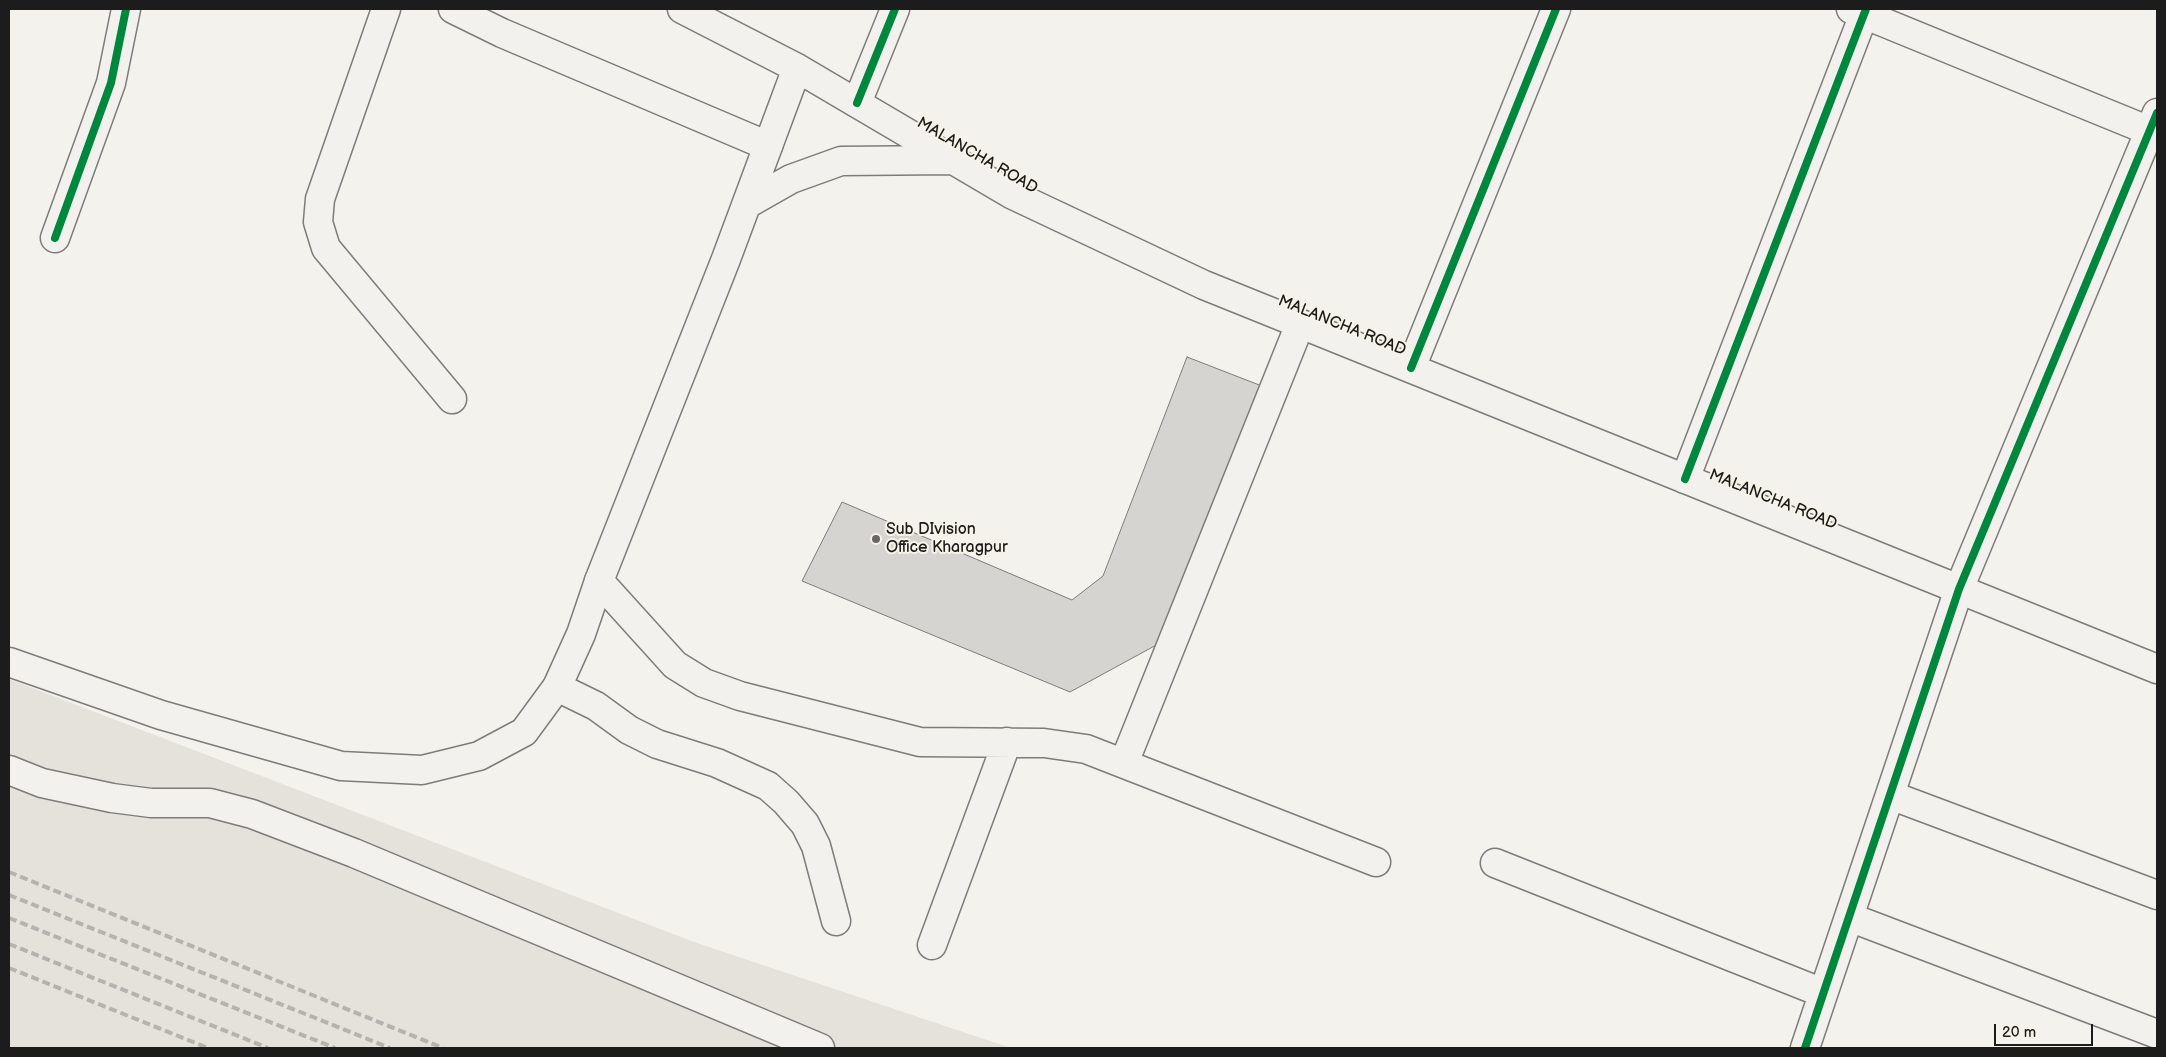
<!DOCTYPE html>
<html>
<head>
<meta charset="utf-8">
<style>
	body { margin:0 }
	#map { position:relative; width:2166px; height:1057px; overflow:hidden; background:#f4f2ec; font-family:"Balsamiq Sans",sans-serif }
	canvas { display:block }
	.frame { position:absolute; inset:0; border:10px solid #1c1c1c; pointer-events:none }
	.scale { position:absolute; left:1994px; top:1024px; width:99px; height:22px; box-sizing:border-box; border:2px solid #1c1c1c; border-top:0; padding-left:6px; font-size:15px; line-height:18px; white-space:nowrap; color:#1c1c1c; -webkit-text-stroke:4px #f7f3e8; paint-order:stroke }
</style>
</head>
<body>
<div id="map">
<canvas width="2166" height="1057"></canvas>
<div class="frame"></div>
<div class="scale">20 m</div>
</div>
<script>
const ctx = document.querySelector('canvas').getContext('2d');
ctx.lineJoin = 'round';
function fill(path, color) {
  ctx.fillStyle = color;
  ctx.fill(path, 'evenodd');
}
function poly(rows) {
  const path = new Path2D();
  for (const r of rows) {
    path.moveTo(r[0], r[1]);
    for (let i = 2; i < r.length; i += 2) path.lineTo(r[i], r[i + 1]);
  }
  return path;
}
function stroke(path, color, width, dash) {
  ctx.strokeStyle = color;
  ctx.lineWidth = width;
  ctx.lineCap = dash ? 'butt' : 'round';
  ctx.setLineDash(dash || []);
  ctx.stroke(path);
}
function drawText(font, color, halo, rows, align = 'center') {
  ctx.font = font + ' "Balsamiq Sans",sans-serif';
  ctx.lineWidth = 4;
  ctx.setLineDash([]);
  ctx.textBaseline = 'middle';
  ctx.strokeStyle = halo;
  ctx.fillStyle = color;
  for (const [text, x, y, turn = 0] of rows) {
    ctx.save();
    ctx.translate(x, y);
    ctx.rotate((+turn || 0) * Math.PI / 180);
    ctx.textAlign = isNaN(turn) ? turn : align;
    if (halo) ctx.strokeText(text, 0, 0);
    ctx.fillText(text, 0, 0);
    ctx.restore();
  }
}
const built = poly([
	[9,679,694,942,1011,1048,9,1048]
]);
const building = poly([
	[1187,357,1267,388,1171,637,1070,692,802,581,842,502,1072,600,1103,576,1187,357]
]);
const minor = poly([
	[386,9,320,199,318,222,326,248,452,399],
	[453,9,502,33,768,146],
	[1851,9,2157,134],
	[857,103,895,9],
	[55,238,111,83,126,9],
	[1411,368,1556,9],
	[1685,479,1866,9],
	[599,581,675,665,704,683,740,696,920,742,1044,743,1086,749,1376,862],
	[557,687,596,706,629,730,657,744,717,763,768,786,786,802,805,824,816,846,836,921],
	[1124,763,1300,324],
	[9,770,42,783,112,798,151,803,210,803,252,814,354,853,820,1048],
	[1890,795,2157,895],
	[1495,863,1823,993],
	[1849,917,2157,1034],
	[932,945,1007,742],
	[1805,1048,1959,589,2157,113]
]);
const major = poly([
	[682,9,797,68,1011,194,1204,285,2157,669],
	[747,204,791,179,841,161,953,160],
	[9,662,161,715,341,766,422,770,479,756,524,732,557,687,581,634,599,581,726,259,797,68]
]);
const rail = poly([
	[9,872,443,1048],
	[9,895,390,1048],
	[9,918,335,1048],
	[9,944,268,1048],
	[9,968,208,1048]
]);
const cycleway = poly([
	[857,103,895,9],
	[55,238,111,83,126,9],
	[1411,368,1556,9],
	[1685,479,1866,9],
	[1805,1048,1959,589,2157,113]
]);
const markers = [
	[876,539,5,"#686765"]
];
const streetNames = [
	["MALANCHA ROAD",977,156,30],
	["MALANCHA ROAD",1342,326,22],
	["MALANCHA ROAD",1773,500,22]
];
const poiNames = [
	["Sub DIvision",886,530],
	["Office Kharagpur",886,548]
];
fill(built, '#e4e2da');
fill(building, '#d5d4d0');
stroke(building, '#7d7c7a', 1);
stroke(minor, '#7d7c7a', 31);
stroke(major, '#7d7c7a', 31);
stroke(minor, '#f2f1ed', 28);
stroke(major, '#f2f1ed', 28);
stroke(rail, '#b4b3b0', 4, [8, 4]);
stroke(cycleway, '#00873e', 8);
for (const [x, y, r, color] of markers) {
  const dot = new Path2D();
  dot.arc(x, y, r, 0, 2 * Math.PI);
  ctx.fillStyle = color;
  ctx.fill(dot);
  stroke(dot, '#f7f3e8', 2);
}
drawText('16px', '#1c1c1c', '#f7f3e8', streetNames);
drawText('16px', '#1c1c1c', '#f7f3e8', poiNames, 'left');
</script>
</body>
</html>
